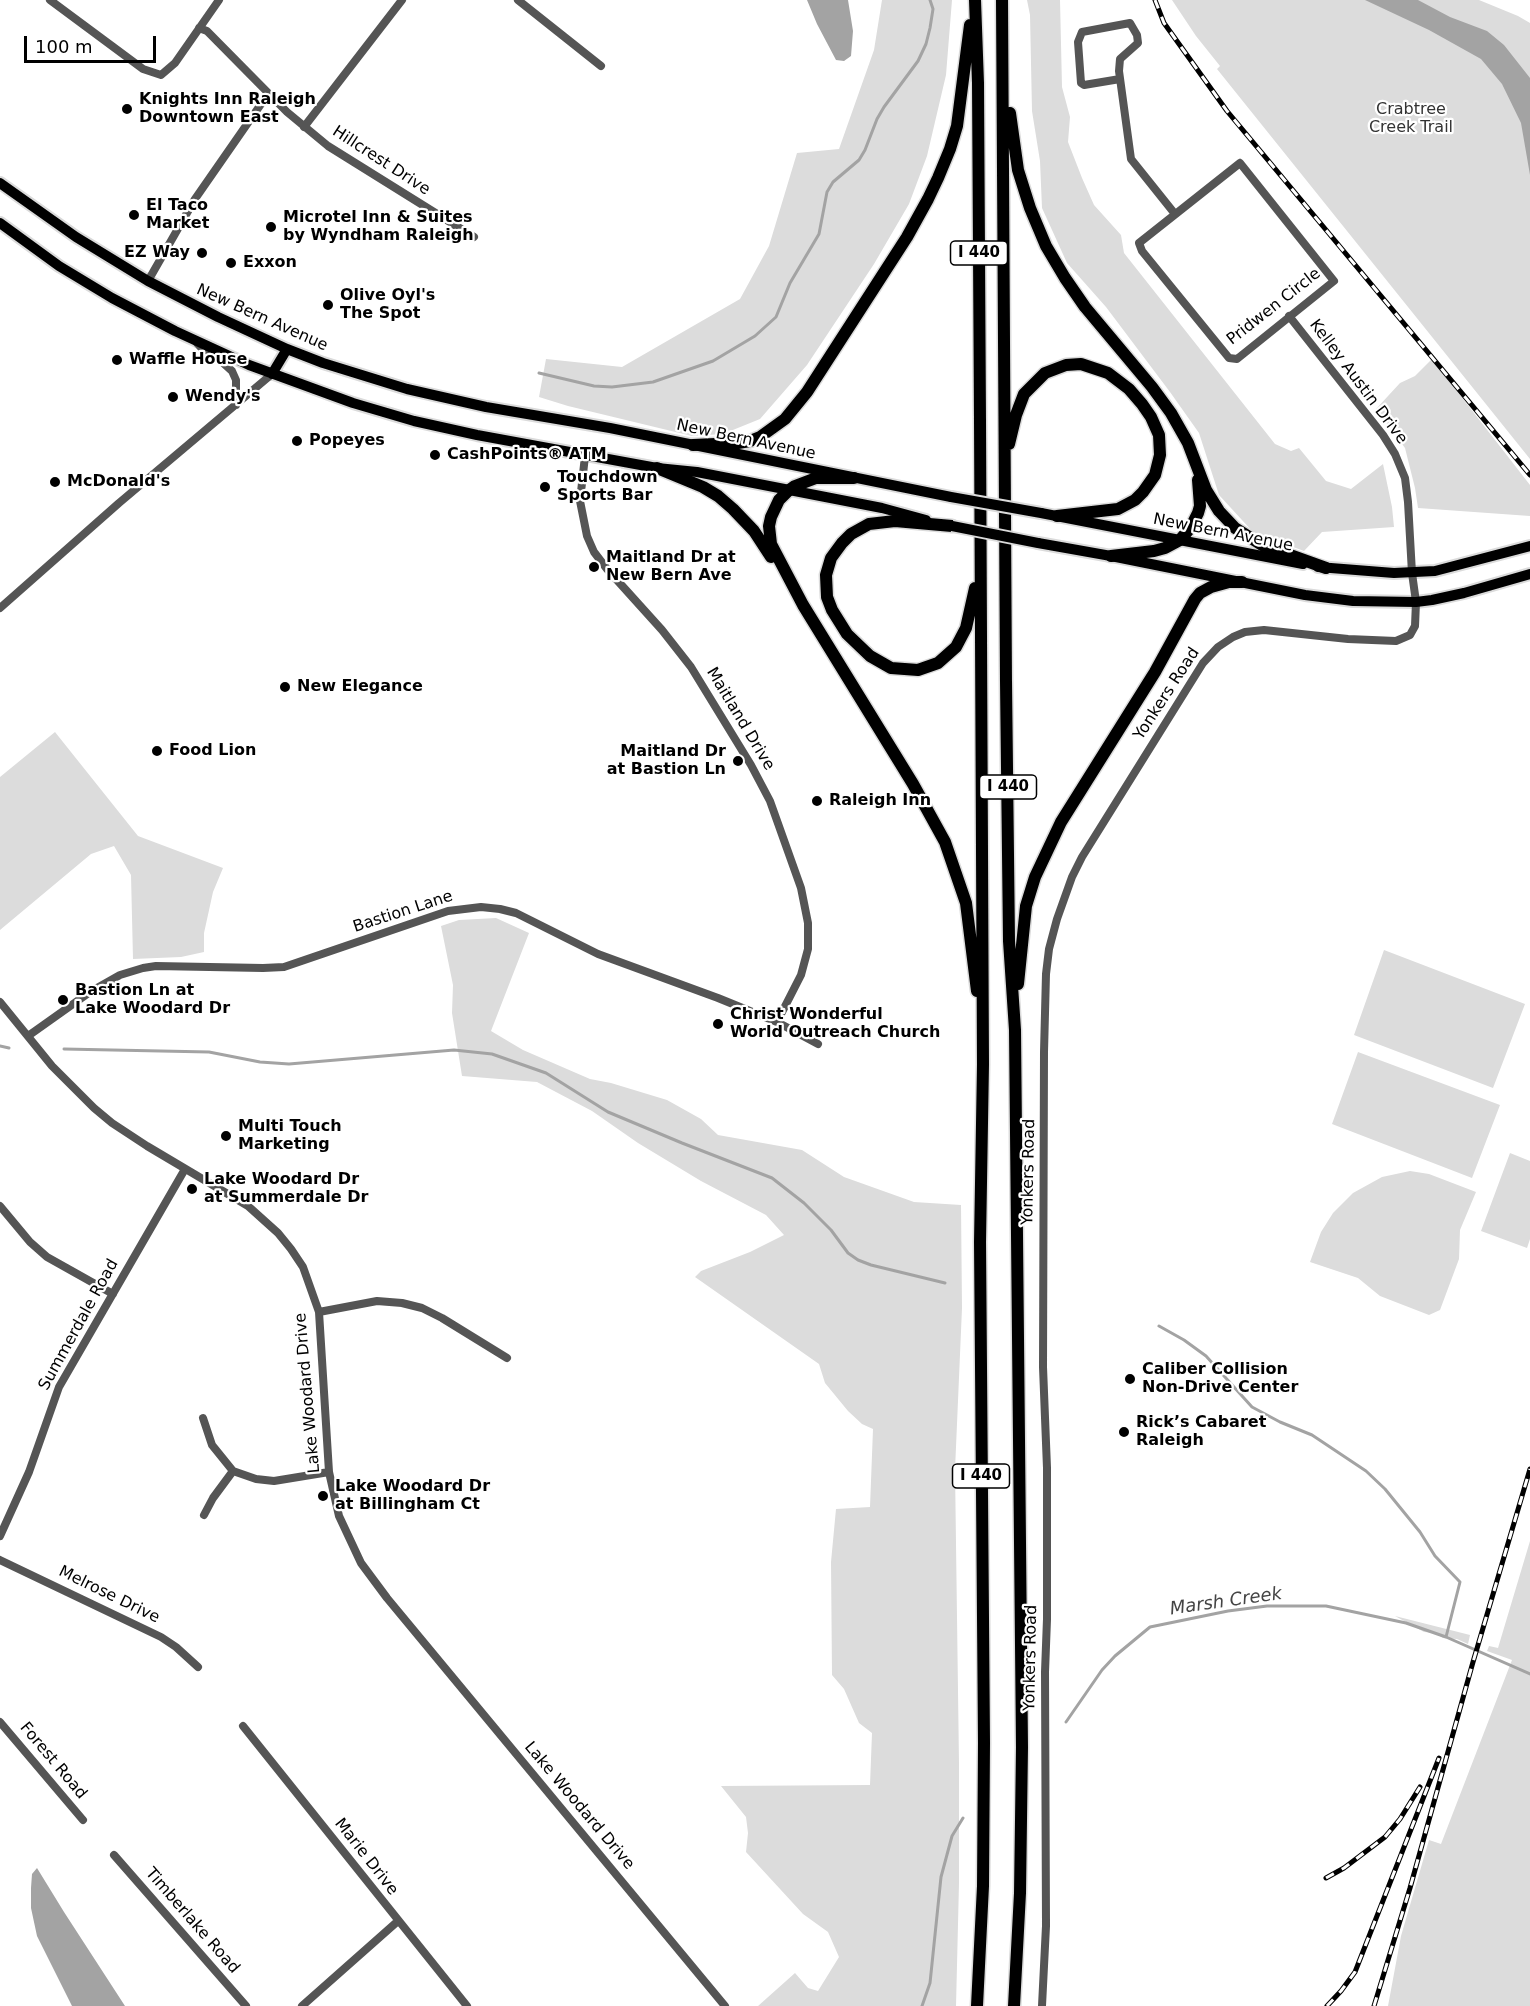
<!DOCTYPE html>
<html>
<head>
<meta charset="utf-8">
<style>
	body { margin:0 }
	#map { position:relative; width:1530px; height:2006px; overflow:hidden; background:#fff; font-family:"DejaVu Sans",sans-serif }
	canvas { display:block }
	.scale { position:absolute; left:24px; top:36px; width:132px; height:27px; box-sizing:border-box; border:3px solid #000; border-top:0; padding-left:8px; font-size:18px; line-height:21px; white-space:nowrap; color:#000; -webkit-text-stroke:4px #fff; paint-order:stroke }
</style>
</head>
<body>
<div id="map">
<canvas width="1530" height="2006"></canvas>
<div class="scale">100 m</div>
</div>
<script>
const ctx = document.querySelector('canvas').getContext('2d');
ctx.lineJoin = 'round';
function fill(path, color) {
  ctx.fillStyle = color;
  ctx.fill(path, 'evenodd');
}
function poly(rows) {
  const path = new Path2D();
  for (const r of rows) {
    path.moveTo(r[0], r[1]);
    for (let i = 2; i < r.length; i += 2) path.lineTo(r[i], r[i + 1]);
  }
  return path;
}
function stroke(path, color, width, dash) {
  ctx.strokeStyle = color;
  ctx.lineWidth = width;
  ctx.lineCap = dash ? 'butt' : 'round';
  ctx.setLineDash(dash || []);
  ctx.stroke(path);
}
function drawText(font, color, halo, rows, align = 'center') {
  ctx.font = font + ' "DejaVu Sans",sans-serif';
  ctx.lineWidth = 4.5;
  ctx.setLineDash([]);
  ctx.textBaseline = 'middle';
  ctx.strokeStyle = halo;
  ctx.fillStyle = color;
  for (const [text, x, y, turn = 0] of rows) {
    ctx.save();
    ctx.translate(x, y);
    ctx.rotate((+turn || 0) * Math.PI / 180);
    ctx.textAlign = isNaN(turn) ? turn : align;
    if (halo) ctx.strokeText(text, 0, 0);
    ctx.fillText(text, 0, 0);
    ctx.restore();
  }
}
const green = poly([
	[882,0,952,0,946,75,927,156,909,204,874,264,807,365,760,419,723,434,692,436,568,406,539,397,546,359,622,367,740,299,769,246,797,153,839,149,874,50],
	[1027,0,1060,0,1062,87,1070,117,1068,142,1082,178,1094,205,1121,235,1124,253,1275,444,1291,451,1299,448,1326,481,1351,489,1383,464,1392,507,1394,527,1322,532,1304,551,1253,532,1219,495,1199,433,1170,392,1106,307,1067,263,1042,208,1040,161,1032,111,1030,15],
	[1172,0,1479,0,1518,16,1530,23,1530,459,1217,69,1220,66,1196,36],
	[1432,359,1530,485,1530,516,1418,508,1415,488,1405,448,1376,409,1400,383,1415,376],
	[55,732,138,836,223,868,213,892,204,933,204,952,181,957,133,959,131,875,114,846,91,854,0,930,0,777],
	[496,918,529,933,491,1031,523,1050,590,1079,611,1083,667,1100,701,1119,718,1135,802,1150,844,1177,914,1202,961,1205,962,1308,955,1470,959,1764,959,1883,956,2006,758,2006,795,1973,808,1988,818,1991,839,1957,828,1932,803,1914,746,1852,748,1833,746,1817,721,1786,870,1785,872,1733,859,1723,844,1689,832,1675,831,1562,836,1509,870,1507,873,1429,862,1424,848,1411,825,1383,819,1364,695,1277,701,1271,750,1252,784,1235,766,1215,701,1181,638,1143,592,1111,537,1082,462,1076,452,1013,453,985,441,926,459,920],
	[1384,950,1525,1004,1493,1088,1354,1035],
	[1358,1052,1500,1105,1472,1178,1332,1124],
	[1510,1153,1530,1161,1530,1239,1527,1248,1481,1231],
	[1410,1171,1429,1174,1476,1192,1460,1230,1459,1259,1440,1310,1429,1315,1380,1296,1358,1278,1310,1262,1321,1232,1333,1213,1353,1193,1382,1177],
	[1530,1541,1530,2006,1388,2006,1401,1936,1429,1840,1441,1844,1512,1660,1487,1651,1489,1646,1498,1648],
	[1395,1616,1470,1635,1468,1644,1457,1639,1443,1638,1435,1633,1424,1632]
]);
const water = poly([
	[807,0,848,0,853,31,851,56,844,61,836,60,817,24],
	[1365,0,1418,0,1450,17,1487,31,1504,45,1530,78,1530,175,1521,123,1502,84,1481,59,1429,30],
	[37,1868,64,1912,125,2006,72,2006,37,1936,31,1908,31,1888,32,1874]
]);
const stream = poly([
	[539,373,594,386,612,387,653,382,713,361,755,336,776,317,790,283,819,234,827,192,833,182,859,160,865,150,877,119,884,107,918,61,926,44,930,28,933,9,930,0],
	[0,1046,9,1048],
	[64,1049,209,1052,260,1062,289,1064,454,1050,492,1054,546,1073,608,1112,682,1143,772,1178,804,1203,831,1230,848,1253,858,1260,871,1265,945,1283],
	[1159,1326,1184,1340,1206,1356,1252,1407,1280,1422,1312,1435,1366,1471,1385,1489,1420,1532,1435,1556,1460,1582,1446,1637],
	[1066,1722,1102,1670,1115,1656,1150,1627,1228,1611,1267,1606,1326,1606,1406,1623,1446,1637,1530,1674],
	[922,2006,930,1983,941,1877,952,1836,963,1818]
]);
const minor = poly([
	[50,0,143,69,161,75,175,63,219,0],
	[518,0,601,66],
	[199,28,207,31,287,112,328,146,474,237],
	[1120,79,1084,85,1081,83,1078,42,1082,32,1130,23,1137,35,1138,43,1120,59,1119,71,1131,159,1175,214],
	[304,127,402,0],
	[1240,163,1334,281,1237,359,1229,358,1142,251,1139,243,1240,163],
	[148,281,195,199,268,94],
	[197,343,206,353,221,361,232,371,236,380,236,405],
	[585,456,580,501,587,536,594,552,607,569,662,630,691,667,751,765,770,801,801,888,808,923,808,949,801,975,777,1022],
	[0,608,119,503,272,374],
	[0,1002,52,1066,94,1108,112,1123,147,1146,248,1206,278,1233,291,1249,303,1267,319,1312,329,1472,339,1516,361,1563,387,1598,725,2006],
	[28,1036,90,992,120,975,143,968,156,966,263,968,284,967,448,911,481,907,500,909,516,913,598,954,718,998,777,1022,818,1044],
	[0,1206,30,1242,47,1257,113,1294],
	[319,1312,377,1301,402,1303,422,1308,442,1318,507,1358],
	[203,1418,212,1445,233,1471,256,1479,274,1481,329,1472],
	[204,1515,213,1498,233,1471],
	[0,1536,29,1472,59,1387,185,1169],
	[0,1560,161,1637,176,1647,198,1667],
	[0,1722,83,1820],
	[243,1726,467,2006],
	[114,1855,246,2006],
	[302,2006,398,1921],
	[1042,2006,1046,1926,1045,1672,1047,1619,1047,1468,1043,1367,1044,1052,1046,974,1049,949,1057,919,1072,877,1082,857,1193,679,1203,663,1218,647,1233,637,1245,632,1264,630,1348,639,1396,641,1410,635,1415,626,1416,602,1412,573,1408,502,1405,478,1395,454,1383,435,1289,316]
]);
const major = poly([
	[0,183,76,237,148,281,218,317,287,349,323,363,407,389,486,407,610,428,951,497],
	[0,223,59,266,112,298,175,331,249,365,353,403,414,421,477,435,657,468,697,472,882,508,926,520],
	[272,374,287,349],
	[1041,513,1303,564],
	[1038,543,1111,556,1305,595,1353,601,1416,602,1432,600,1464,593,1530,574],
	[1318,567,1394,573,1435,571,1530,546]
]);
const highway = poly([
	[975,0,978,83,980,421,983,1064,980,1242,984,1743,983,1886,977,2006],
	[1002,0,1006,681,1009,941,1015,1030,1022,1747,1020,1893,1014,2006],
	[1010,113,1018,170,1030,208,1046,246,1065,278,1085,307,1152,387,1171,413,1188,443,1206,490,1219,511,1235,528,1262,545,1326,568],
	[1009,444,1016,415,1024,394,1045,373,1066,365,1081,364,1108,373,1129,389,1142,404,1151,417,1159,435,1160,455,1155,475,1143,492,1135,500,1118,509,1057,516],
	[693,445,738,443,750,441,760,437,785,419,807,392,907,237,928,199,938,178,950,149,957,126,970,25],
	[657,468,703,487,718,496,733,509,754,531,771,557],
	[854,478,816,478,795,486,788,491,779,500,771,517,769,526,771,544,803,605,913,784,945,842,966,903,977,991],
	[952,526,895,521,869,524,851,534,842,543,831,558,826,575,827,597,832,610,847,634,870,656,891,668,918,670,938,663,956,647,966,628,975,588],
	[1111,556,1154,551,1165,548,1180,540,1191,527,1198,513,1200,506,1198,480],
	[1018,984,1026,906,1035,877,1061,822,1155,672,1195,599,1200,593,1211,587,1229,582,1242,582]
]);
const rail = poly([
	[1155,0,1164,23,1227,111,1530,475],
	[1326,1878,1344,1868,1385,1837,1400,1819,1420,1787],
	[1327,2006,1341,1991,1355,1972,1439,1758],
	[1374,2006,1410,1888,1473,1662,1530,1469]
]);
const majorBridge = poly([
	[951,497,1041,513],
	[952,526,1038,543]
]);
const markers = [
	[127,109,6,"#000"],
	[134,215,6,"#000"],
	[271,227,6,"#000"],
	[202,253,6,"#000"],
	[231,263,6,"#000"],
	[328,305,6,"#000"],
	[117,360,6,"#000"],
	[173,397,6,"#000"],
	[297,441,6,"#000"],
	[435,455,6,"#000"],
	[55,482,6,"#000"],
	[545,487,6,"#000"],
	[594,567,6,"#000"],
	[285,687,6,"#000"],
	[157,751,6,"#000"],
	[738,761,6,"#000"],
	[817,801,6,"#000"],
	[63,1000,6,"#000"],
	[718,1024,6,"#000"],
	[226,1136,6,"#000"],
	[192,1189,6,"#000"],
	[1130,1379,6,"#000"],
	[1124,1432,6,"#000"],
	[323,1496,6,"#000"]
];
const shields = [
	[979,253,57],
	[1008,787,57],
	[981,1476,57]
];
const shieldNames = [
	["I 440",979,253],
	["I 440",1008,787],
	["I 440",981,1476]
];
const poiNames = [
	["Knights Inn Raleigh",139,100],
	["Downtown East",139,118],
	["El Taco",146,206],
	["Market",146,224],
	["Microtel Inn & Suites",283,218],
	["by Wyndham Raleigh",283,236],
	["EZ Way",190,253,"right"],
	["Exxon",243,263],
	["Olive Oyl's",340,296],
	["The Spot",340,314],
	["Waffle House",129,360],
	["Wendy's",185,397],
	["Popeyes",309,441],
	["CashPoints® ATM",447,455],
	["Touchdown",557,478],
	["Sports Bar",557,496],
	["McDonald's",67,482],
	["Maitland Dr at",606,558],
	["New Bern Ave",606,576],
	["New Elegance",297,687],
	["Food Lion",169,751],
	["Maitland Dr",726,752,"right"],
	["at Bastion Ln",726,770,"right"],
	["Raleigh Inn",829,801],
	["Bastion Ln at",75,991],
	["Lake Woodard Dr",75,1009],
	["Christ Wonderful",730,1015],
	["World Outreach Church",730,1033],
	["Multi Touch",238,1127],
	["Marketing",238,1145],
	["Lake Woodard Dr",204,1180],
	["at Summerdale Dr",204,1198],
	["Caliber Collision",1142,1370],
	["Non-Drive Center",1142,1388],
	["Rick’s Cabaret",1136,1423],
	["Raleigh",1136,1441],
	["Lake Woodard Dr",335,1487],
	["at Billingham Ct",335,1505]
];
const parkNames = [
	["Crabtree",1411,110],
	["Creek Trail",1411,128]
];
const streetNames = [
	["Hillcrest Drive",381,161,33],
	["Pridwen Circle",1274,307,-38],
	["New Bern Avenue",262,318,24],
	["Kelley Austin Drive",1358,382,53],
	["New Bern Avenue",746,440,12],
	["New Bern Avenue",1223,533,11],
	["Yonkers Road",1167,694,-57],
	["Maitland Drive",740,719,59],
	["Bastion Lane",403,912,-18],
	["Yonkers Road",1029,1172,-89],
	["Summerdale Road",79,1325,-61],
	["Lake Woodard Drive",308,1393,-95],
	["Melrose Drive",109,1595,26],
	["Yonkers Road",1031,1658,-89],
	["Forest Road",53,1761,50],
	["Lake Woodard Drive",579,1806,50],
	["Marie Drive",366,1857,52],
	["Timberlake Road",192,1921,49]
];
const waterNames = [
	["Marsh Creek",1226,1602,-8]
];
fill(green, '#dcdcdc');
fill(water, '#a3a3a3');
stroke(stream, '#a3a3a3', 3);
stroke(major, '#dbdbdb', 14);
stroke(highway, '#dbdbdb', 15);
stroke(minor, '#555', 8);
stroke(major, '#000', 10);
stroke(highway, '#000', 12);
stroke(rail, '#000', 5);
stroke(rail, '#fff', 3, [9]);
stroke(majorBridge, '#dbdbdb', 14, []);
stroke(majorBridge, '#000', 10);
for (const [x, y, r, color] of markers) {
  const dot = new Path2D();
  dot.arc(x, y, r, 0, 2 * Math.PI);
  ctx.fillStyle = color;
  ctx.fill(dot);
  stroke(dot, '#fff', 2);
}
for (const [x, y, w] of shields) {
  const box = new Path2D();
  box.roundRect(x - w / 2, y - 12, w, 24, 4.5);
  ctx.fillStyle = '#fff';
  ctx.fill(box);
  stroke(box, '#000', 1.5);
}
drawText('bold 15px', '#000', null, shieldNames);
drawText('bold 16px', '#000', '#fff', poiNames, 'left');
drawText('16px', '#333', '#fff', parkNames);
drawText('16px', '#000', '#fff', streetNames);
drawText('italic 18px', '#444', '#fff', waterNames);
</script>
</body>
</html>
